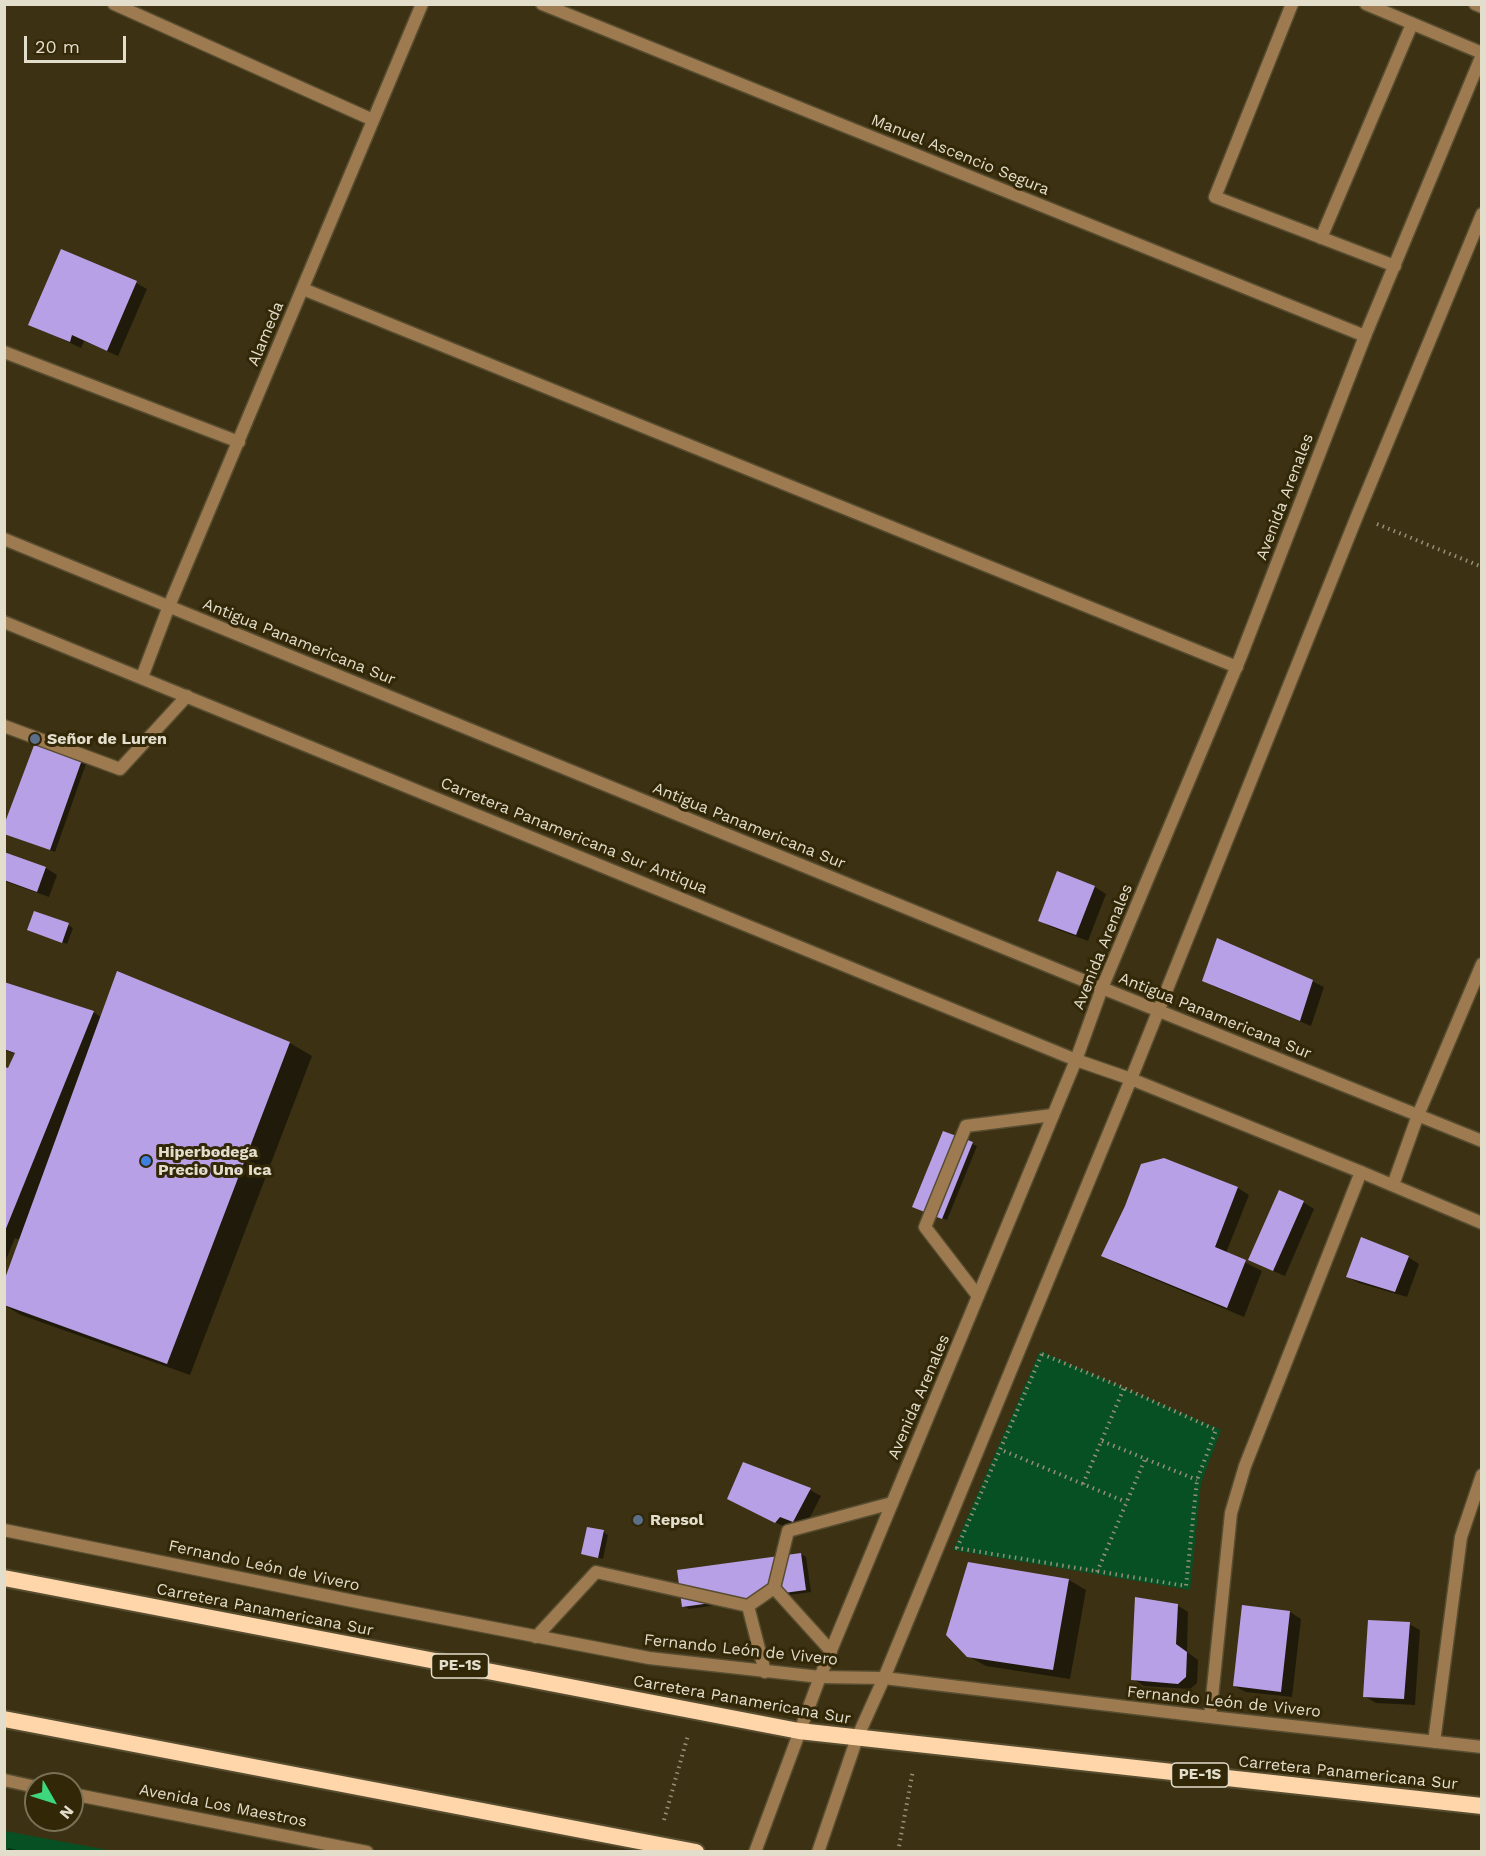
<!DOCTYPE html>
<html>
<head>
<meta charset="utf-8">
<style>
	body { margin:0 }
	#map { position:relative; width:1486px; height:1856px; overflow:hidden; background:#3c3213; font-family:"Work Sans",sans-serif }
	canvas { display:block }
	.frame { position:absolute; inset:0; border:6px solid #e3ddcb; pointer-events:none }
	.north { position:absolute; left:24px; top:1772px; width:60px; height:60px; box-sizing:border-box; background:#322808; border:2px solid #797056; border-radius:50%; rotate:129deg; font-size:16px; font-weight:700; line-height:24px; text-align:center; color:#e3ddcb }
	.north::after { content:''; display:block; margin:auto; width:21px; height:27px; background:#3ed77d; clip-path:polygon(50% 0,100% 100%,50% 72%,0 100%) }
	.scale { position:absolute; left:24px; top:36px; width:102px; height:27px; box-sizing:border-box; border:3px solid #e3ddcb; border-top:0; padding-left:8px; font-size:18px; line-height:21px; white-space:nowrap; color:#e3ddcb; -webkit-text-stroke:4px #322808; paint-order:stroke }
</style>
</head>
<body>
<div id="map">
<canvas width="1486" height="1856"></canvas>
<div class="frame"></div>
<div class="north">N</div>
<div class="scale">20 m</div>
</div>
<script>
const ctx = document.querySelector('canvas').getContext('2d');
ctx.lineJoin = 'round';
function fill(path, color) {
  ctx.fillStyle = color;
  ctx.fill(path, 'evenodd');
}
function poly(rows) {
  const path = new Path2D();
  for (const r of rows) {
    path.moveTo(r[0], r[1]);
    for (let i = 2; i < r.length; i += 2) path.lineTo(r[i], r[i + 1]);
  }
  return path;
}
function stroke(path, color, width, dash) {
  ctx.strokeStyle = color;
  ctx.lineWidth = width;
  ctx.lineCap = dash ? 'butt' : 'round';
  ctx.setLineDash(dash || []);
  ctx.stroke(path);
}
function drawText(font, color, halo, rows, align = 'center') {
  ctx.font = font + ' "Work Sans",sans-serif';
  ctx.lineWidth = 6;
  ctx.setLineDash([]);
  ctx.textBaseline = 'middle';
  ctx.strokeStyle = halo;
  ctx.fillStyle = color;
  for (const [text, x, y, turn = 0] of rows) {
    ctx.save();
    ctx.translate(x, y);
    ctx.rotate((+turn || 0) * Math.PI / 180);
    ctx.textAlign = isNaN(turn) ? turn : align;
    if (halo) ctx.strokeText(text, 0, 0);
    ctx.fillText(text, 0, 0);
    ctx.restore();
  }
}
const green = poly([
	[1040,1351,1221,1430,1201,1483,1190,1590,953,1550],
	[4,1831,5,1831,113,1851,5,1851]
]);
const shadow = poly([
	[136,283,147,289,118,356,84,341,81,348,30,324],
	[36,742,87,761,55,852,8,835],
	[4,854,46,868,57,875,49,897,4,881],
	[1058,873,1095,887,1106,894,1088,941,1051,927,1040,921],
	[68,925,73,928,67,944,34,932],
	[117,973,290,1043,312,1056,190,1375,21,1315,4,1305,4,1285,21,1240,15,1238,4,1264,4,1069,20,1076,16,1054,4,1050,4,984,93,1012,101,1017],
	[1203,980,1312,981,1324,987,1311,1026,1215,987],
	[972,1144,977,1146,947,1220,919,1210],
	[1164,1159,1238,1188,1249,1195,1226,1253,1262,1271,1244,1317,1120,1265,1103,1256],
	[1303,1202,1314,1209,1285,1276,1261,1266],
	[1408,1257,1419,1264,1407,1297,1359,1283,1347,1277],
	[810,1490,821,1496,805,1527,792,1523,787,1528,740,1505],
	[603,1532,608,1535,603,1559,582,1553],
	[801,1554,806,1557,811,1592,689,1609,683,1606],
	[969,1563,1069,1580,1086,1590,1070,1679,986,1666,968,1656],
	[1177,1605,1188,1612,1187,1652,1198,1660,1197,1683,1190,1689,1144,1686,1133,1679],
	[1290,1612,1301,1619,1292,1697,1246,1692,1234,1686],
	[1409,1624,1420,1630,1415,1705,1376,1703,1364,1696],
	[8,1848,25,1852,7,1852]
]);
const building = poly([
	[61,249,137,281,107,351,72,335,70,342,28,325],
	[36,740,83,757,50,850,4,834,4,825],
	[4,852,46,867,37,892,4,880],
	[1057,871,1095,886,1076,935,1038,921],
	[34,911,69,923,62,943,27,930],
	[1217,938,1313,980,1300,1021,1202,981],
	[117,971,290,1042,167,1364,4,1305,4,1281],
	[4,982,94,1011,5,1231,5,1067,8,1068,15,1053,4,1049],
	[943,1131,973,1142,942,1219,912,1207],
	[1164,1158,1238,1187,1215,1247,1246,1260,1227,1308,1101,1256,1125,1206,1141,1164],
	[1279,1190,1304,1201,1273,1271,1248,1260],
	[1361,1237,1409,1256,1395,1292,1346,1277],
	[743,1462,811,1488,793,1522,780,1517,775,1523,727,1499],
	[587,1527,604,1530,598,1558,581,1554],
	[801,1553,806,1590,682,1607,677,1570],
	[968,1562,1069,1579,1053,1670,967,1657,946,1635],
	[1135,1597,1178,1604,1176,1644,1187,1652,1186,1677,1178,1684,1131,1680],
	[1242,1605,1290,1611,1281,1692,1233,1686],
	[1368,1620,1410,1622,1404,1699,1363,1697]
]);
const path = poly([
	[1377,524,1482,567],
	[1042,1354,1124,1388,1216,1430,1197,1480,1186,1586,957,1548,1042,1354],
	[1102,1441,1197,1480],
	[1004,1451,1126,1502],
	[1083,1484,1124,1388],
	[1097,1572,1145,1459],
	[664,1820,688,1735],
	[898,1852,913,1770]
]);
const service = poly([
	[4,726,120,769,187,696],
	[978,1296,925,1227,966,1126,1053,1115],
	[748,1606,774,1588],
	[536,1637,596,1572,748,1606,765,1672],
	[831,1651,774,1588,788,1531,892,1503]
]);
const minor = poly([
	[114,4,373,120],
	[542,4,1365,336],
	[1292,4,1215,197,1395,266],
	[1366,4,1482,53],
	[1475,4,1482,7],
	[1321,238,1412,24],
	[303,289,1237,667],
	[4,352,239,442],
	[4,539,1102,988,1482,1141],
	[142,677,169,606,422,4],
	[1393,1185,1418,1115,1482,964],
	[4,1530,358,1602,649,1658,820,1677,884,1678,1210,1717,1482,1747],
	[1210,1717,1231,1513,1245,1466,1361,1172],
	[1434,1742,1461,1537,1482,1475],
	[4,1780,36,1787],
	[72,1794,367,1852]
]);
const tertiary = poly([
	[4,622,1076,1060,1131,1079,1361,1172,1482,1223],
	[755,1852,820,1677,1076,1060,1102,988,1241,656,1365,336,1482,55],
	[818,1852,857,1738,884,1678,1131,1079,1357,516,1482,214]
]);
const trunk = poly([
	[4,1578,799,1731,1482,1806],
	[4,1719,696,1852]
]);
const markers = [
	[35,739,6,"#5c6f8a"],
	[146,1161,6,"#3f7fe0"],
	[638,1520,6,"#5c6f8a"]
];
const shields = [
	[460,1666,57],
	[1200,1775,57]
];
const shieldNames = [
	["PE-1S",460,1666],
	["PE-1S",1200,1775]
];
const streetNames = [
	["Manuel Ascencio Segura",960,155,22],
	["Alameda",266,334,-67],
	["Avenida Arenales",1285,497,-69],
	["Antigua Panamericana Sur",299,642,22],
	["Antigua Panamericana Sur",749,826,22],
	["Carretera Panamericana Sur Antiqua",574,836,22],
	["Avenida Arenales",1103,947,-68],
	["Antigua Panamericana Sur",1215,1016,22],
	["Avenida Arenales",919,1397,-67],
	["Fernando León de Vivero",264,1566,12],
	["Carretera Panamericana Sur",265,1610,11],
	["Fernando León de Vivero",741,1650,6],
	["Carretera Panamericana Sur",742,1700,10],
	["Fernando León de Vivero",1224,1702,6],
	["Carretera Panamericana Sur",1348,1773,6],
	["Avenida Los Maestros",223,1806,11]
];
const poiNames = [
	["Señor de Luren",47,739],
	["Hiperbodega",158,1152],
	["Precio Uno Ica",158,1170],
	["Repsol",650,1520]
];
fill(green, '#075024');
fill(shadow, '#0007');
fill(building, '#b8a0e7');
stroke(service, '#574d30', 15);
stroke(minor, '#574d30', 15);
stroke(tertiary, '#574d30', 15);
stroke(trunk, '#574d30', 20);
stroke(path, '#978f77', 4, [1.5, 4.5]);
stroke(service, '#9e7a50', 12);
stroke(minor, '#9e7a50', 12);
stroke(tertiary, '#9e7a50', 12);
stroke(trunk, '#fed6aa', 16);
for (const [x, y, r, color] of markers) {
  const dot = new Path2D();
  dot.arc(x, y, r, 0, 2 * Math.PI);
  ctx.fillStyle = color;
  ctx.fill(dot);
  stroke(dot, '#322808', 2);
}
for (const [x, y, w] of shields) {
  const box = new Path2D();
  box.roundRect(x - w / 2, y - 12, w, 24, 4.5);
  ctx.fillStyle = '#322808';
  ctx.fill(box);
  stroke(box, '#e3ddcb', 1.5);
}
drawText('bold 15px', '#e3ddcb', null, shieldNames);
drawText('16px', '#e3ddcb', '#322808', streetNames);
drawText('bold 16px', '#e3ddcb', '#322808', poiNames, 'left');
</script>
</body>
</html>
